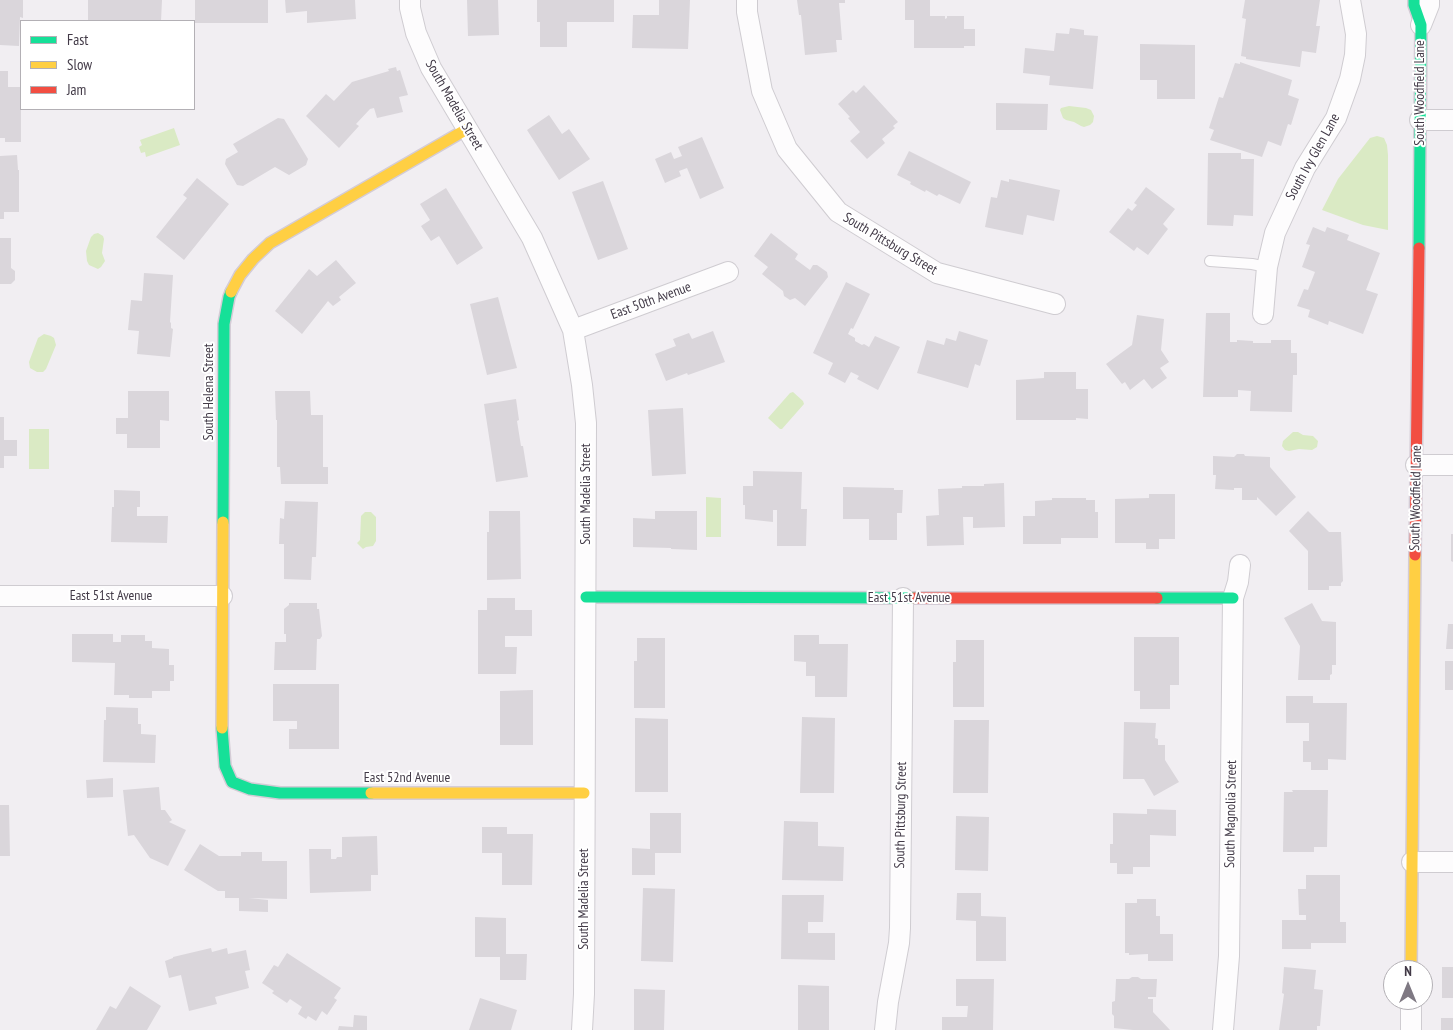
<!DOCTYPE html>
<html>
<head>
<meta charset="utf-8">
<style>
	body { margin:0 }
	#map { position:relative; width:1453px; height:1030px; overflow:hidden; background:#f1eef2; font-family:"PT Sans Narrow",sans-serif }
	canvas { display:block }
	.legend { position:absolute; left:20px; top:20px; width:175px; height:90px; box-sizing:border-box; background:#fff; border:1px solid #b3b0b5; margin:0; padding:6px 9px; list-style:none; font-size:15px; color:#423a47 }
	.legend li { display:flex; align-items:center; gap:10px; height:25px }
	.legend b { width:25px; border:1px solid #b3b0b5 }
	.north { position:absolute; left:1383px; top:960px; width:50px; height:50px; box-sizing:border-box; background:#fff; border:1px solid #b3b0b5; border-radius:50%; rotate:0deg; font-size:14px; font-weight:700; line-height:20px; text-align:center; color:#423a47 }
	.north::after { content:''; display:block; margin:auto; width:18px; height:22px; background:#7f7983; clip-path:polygon(50% 0,100% 100%,50% 72%,0 100%) }
</style>
</head>
<body>
<div id="map">
<canvas width="1453" height="1030"></canvas>
<ul class="legend">
<li><b style="height:6px;background:#16e098"></b>Fast</li>
<li><b style="height:6px;background:#ffcf43"></b>Slow</li>
<li><b style="height:6px;background:#f24e42"></b>Jam</li>
</ul>
<div class="north">N</div>
</div>
<script>
const ctx = document.querySelector('canvas').getContext('2d');
ctx.lineJoin = 'round';
function fill(path, color) {
  ctx.fillStyle = color;
  ctx.fill(path, 'evenodd');
}
function poly(rows) {
  const path = new Path2D();
  for (const r of rows) {
    path.moveTo(r[0], r[1]);
    for (let i = 2; i < r.length; i += 2) path.lineTo(r[i], r[i + 1]);
  }
  return path;
}
function stroke(path, color, width, dash) {
  ctx.strokeStyle = color;
  ctx.lineWidth = width;
  ctx.lineCap = dash ? 'butt' : 'round';
  ctx.setLineDash(dash || []);
  ctx.stroke(path);
}
function drawText(font, color, halo, rows, align = 'center') {
  ctx.font = font + ' "PT Sans Narrow",sans-serif';
  ctx.lineWidth = 4;
  ctx.setLineDash([]);
  ctx.textBaseline = 'middle';
  ctx.strokeStyle = halo;
  ctx.fillStyle = color;
  for (const [text, x, y, turn = 0] of rows) {
    ctx.save();
    ctx.translate(x, y);
    ctx.rotate((+turn || 0) * Math.PI / 180);
    ctx.textAlign = isNaN(turn) ? turn : align;
    if (halo) ctx.strokeText(text, 0, 0);
    ctx.fillText(text, 0, 0);
    ctx.restore();
  }
}
const water = poly([
	[1069,106,1086,108,1091,110,1094,116,1093,122,1090,125,1084,127,1081,126,1074,122,1066,120,1063,118,1060,110,1061,108],
	[174,128,180,145,146,157,145,152,141,153,139,147,142,145,140,140],
	[1377,136,1384,138,1387,145,1388,155,1388,230,1363,225,1322,210,1338,179,1370,138],
	[98,233,103,236,104,239,102,253,105,261,101,267,98,269,89,265,87,261,86,251,91,237,94,234],
	[44,334,51,336,54,338,56,345,46,369,43,372,37,372,30,368,29,362,38,338],
	[793,392,803,401,804,404,782,429,780,429,768,418,790,393],
	[29,429,49,429,49,469,29,469],
	[1293,432,1298,432,1303,435,1313,436,1318,441,1317,447,1312,450,1299,449,1289,451,1285,450,1282,446,1283,441],
	[706,497,721,498,721,537,706,537],
	[365,512,371,512,376,517,376,541,373,546,366,547,363,549,357,543,360,540,361,516]
]);
const building = poly([
	[0,0,23,0,23,18,20,17,19,46,0,45],
	[88,0,162,0,161,21,88,21],
	[195,0,268,0,268,23,195,23],
	[285,0,355,0,356,19,307,23,307,11,286,13],
	[467,0,498,0,499,35,468,36],
	[537,0,614,0,614,22,567,22,567,47,540,47,540,22,537,22],
	[659,0,690,0,688,49,632,48,633,15,659,15],
	[797,0,845,0,845,3,839,3,842,40,836,40,837,52,805,55,801,15,799,15],
	[905,0,930,0,930,16,945,16,945,19,947,18,947,16,964,16,964,29,975,29,975,46,964,46,964,48,914,48,914,20,905,20],
	[1245,0,1320,0,1316,26,1320,26,1316,53,1302,51,1300,67,1246,59,1246,57,1241,56,1246,19,1242,18],
	[1070,28,1084,30,1084,35,1098,36,1093,89,1049,85,1050,76,1023,73,1025,48,1054,51,1056,33,1069,34],
	[1140,44,1195,45,1195,99,1157,99,1157,80,1140,80],
	[1240,62,1292,80,1288,95,1299,99,1291,125,1288,124,1281,146,1268,141,1262,157,1210,140,1214,130,1209,128,1219,97,1223,98,1235,63,1240,64],
	[396,67,397,71,400,70,408,95,399,97,403,112,377,118,374,108,370,109,356,124,359,126,339,148,306,116,326,94,334,101,352,82,389,71,388,69],
	[0,71,8,71,8,87,21,87,21,142,5,142,5,138,0,138],
	[864,85,898,122,893,126,895,128,882,139,885,143,867,159,850,141,860,132,848,118,850,117,838,104,853,90,856,93],
	[996,103,1048,104,1047,130,996,130],
	[549,115,562,134,569,129,590,159,559,180,527,130],
	[278,118,284,119,308,159,306,165,289,175,275,167,243,186,237,185,225,164,226,159,238,152,233,144],
	[702,137,724,188,700,199,687,168,679,171,681,176,665,183,655,159,671,152,674,159,682,156,678,147],
	[909,151,971,182,960,204,939,194,937,196,926,190,925,192,910,184,911,182,897,175],
	[1208,153,1241,153,1241,159,1254,159,1253,216,1234,215,1233,226,1207,225],
	[17,155,18,170,19,170,19,212,4,212,4,219,0,219,0,156],
	[197,178,229,204,184,260,156,237,187,198,183,195],
	[1009,179,1060,190,1054,221,1027,215,1023,235,985,227,991,197,997,198,1001,180,1009,182],
	[603,181,628,249,598,260,572,192],
	[1146,187,1175,209,1163,224,1168,229,1148,255,1137,247,1134,251,1109,232,1128,208,1132,211,1137,205,1134,203],
	[446,188,483,248,457,265,439,236,431,241,421,226,430,220,420,204],
	[1313,227,1325,232,1327,227,1349,235,1347,240,1380,253,1366,290,1378,294,1363,334,1329,321,1328,325,1308,317,1310,310,1297,306,1304,289,1308,290,1315,272,1302,267,1310,245,1306,244],
	[771,233,798,254,795,259,810,270,813,265,817,265,827,272,828,277,805,306,795,298,790,300,784,296,783,291,762,274,768,267,754,256],
	[0,238,11,238,11,268,15,271,15,280,11,284,0,284],
	[336,260,356,283,339,297,341,300,333,306,328,301,302,334,275,311,309,269,317,276],
	[144,273,173,275,170,322,171,323,171,328,173,329,170,357,137,354,139,331,128,330,131,300,142,301],
	[846,282,870,294,853,329,851,328,848,334,855,338,855,341,862,345,864,344,869,347,875,336,900,347,878,390,857,379,859,376,851,372,845,383,828,374,833,363,813,353],
	[498,297,517,368,487,375,470,304],
	[1206,313,1230,313,1230,342,1237,342,1237,340,1253,341,1253,343,1271,343,1271,340,1291,340,1291,353,1297,353,1297,375,1293,375,1292,412,1250,411,1251,391,1238,390,1238,397,1203,397],
	[1137,315,1164,319,1161,350,1169,362,1160,368,1167,378,1152,389,1144,379,1130,390,1125,382,1122,384,1106,364,1132,345],
	[713,331,725,362,688,375,687,373,666,381,655,354,676,346,673,339,689,333,692,339],
	[959,331,988,340,980,366,975,364,968,388,917,373,927,340,944,345,946,338,956,341],
	[1044,372,1076,372,1076,389,1088,389,1088,419,1076,418,1076,420,1016,420,1016,380,1044,378],
	[128,391,169,391,169,421,160,420,160,448,127,448,127,434,116,434,116,418,128,418],
	[275,391,310,391,311,415,323,415,323,467,328,467,328,484,281,484,280,467,277,467,277,420,276,420],
	[516,399,519,420,517,421,521,446,523,446,528,477,496,482,484,404],
	[683,408,686,474,652,476,648,410],
	[0,417,4,417,4,440,17,440,17,456,4,456,4,468,0,468],
	[1237,454,1244,454,1245,456,1270,457,1270,467,1296,497,1276,516,1257,497,1257,500,1242,500,1242,488,1234,488,1234,490,1215,489,1216,475,1213,475,1213,456,1234,457],
	[753,471,802,472,801,509,807,509,806,546,777,546,777,510,773,510,773,522,745,519,745,505,743,505,743,486,753,486],
	[1004,483,1005,527,973,528,973,517,963,517,964,545,927,546,926,516,939,515,938,489,962,488,962,486,984,486,984,484],
	[843,487,894,488,894,490,903,490,902,513,897,513,897,540,869,540,869,519,843,519],
	[114,490,140,491,140,507,137,507,137,516,168,516,167,543,111,542,112,507,114,507],
	[1149,494,1175,494,1175,539,1159,539,1159,549,1146,549,1146,543,1115,543,1115,499,1149,498],
	[1052,498,1086,498,1086,500,1095,500,1095,512,1098,512,1098,538,1061,538,1061,544,1023,544,1023,516,1035,516,1035,501,1052,500],
	[285,501,318,502,316,557,312,557,311,580,284,579,284,544,279,544,280,518,284,519],
	[489,511,520,511,521,579,487,580,487,532,489,532],
	[655,511,697,511,697,550,671,549,671,548,633,547,633,518,655,519],
	[1308,511,1329,532,1341,532,1343,581,1341,583,1341,586,1329,586,1329,590,1308,590,1308,551,1289,531],
	[1451,534,1453,534,1453,562,1451,561],
	[487,598,515,598,515,610,532,610,532,636,505,636,505,647,517,647,516,674,478,674,478,610,487,610],
	[289,603,317,603,317,609,319,609,322,636,320,639,317,639,316,670,274,670,275,642,286,642,286,634,284,634,284,609,289,605],
	[1312,603,1322,621,1336,622,1336,665,1332,665,1332,674,1330,675,1330,680,1298,680,1300,646,1284,618],
	[1448,624,1453,624,1453,649,1446,649],
	[72,634,113,634,113,642,121,642,121,635,145,635,145,641,152,641,152,648,169,649,169,665,174,665,174,681,170,681,170,691,152,691,152,698,129,698,129,695,114,695,115,663,72,662],
	[794,635,819,635,819,644,848,644,847,697,815,697,815,676,806,676,806,662,794,661],
	[1134,637,1179,637,1179,685,1170,685,1170,709,1140,709,1140,691,1134,691],
	[637,638,665,638,665,708,634,708,634,661,637,661],
	[956,640,984,640,984,707,953,707,953,662,956,662],
	[1445,661,1453,661,1453,690,1445,690],
	[273,684,339,684,339,749,289,749,289,729,297,729,297,721,273,721],
	[533,690,533,745,500,745,500,691],
	[1286,696,1313,696,1313,703,1347,703,1346,760,1328,759,1328,770,1311,770,1311,762,1303,762,1303,741,1309,741,1309,723,1286,723],
	[106,707,138,708,138,724,141,724,141,734,156,735,155,763,103,762,104,720,106,720],
	[802,717,835,718,834,793,800,793],
	[635,718,668,719,668,792,635,792],
	[954,720,989,720,988,793,953,793],
	[1124,722,1156,723,1155,738,1158,739,1158,745,1165,745,1165,760,1179,782,1154,796,1144,779,1123,779],
	[113,778,113,797,87,798,86,780],
	[159,787,161,810,165,810,172,820,169,822,186,830,168,866,150,858,134,835,128,836,123,790],
	[1292,790,1328,790,1327,847,1314,847,1314,852,1283,852,1284,792,1293,792],
	[0,805,9,805,10,856,0,856],
	[1147,809,1176,810,1176,836,1150,835,1150,867,1133,867,1133,874,1117,874,1117,863,1110,863,1110,844,1113,844,1113,813,1147,814],
	[650,813,681,813,681,853,655,853,655,875,632,875,632,848,650,849],
	[956,816,989,817,988,871,955,870],
	[784,821,818,822,818,846,844,847,843,881,782,880],
	[482,827,507,827,507,834,533,834,532,885,502,885,502,853,482,853],
	[377,836,378,875,371,875,371,891,310,893,309,849,331,849,331,859,336,859,337,857,342,857,342,837],
	[200,844,219,856,241,856,241,852,262,852,262,861,287,861,287,899,249,898,268,900,268,912,239,911,239,898,225,898,225,891,218,891,184,870],
	[1306,875,1340,875,1340,922,1346,922,1346,943,1311,943,1311,949,1282,949,1282,920,1306,920,1306,915,1299,915,1298,889,1306,889],
	[643,888,675,889,673,962,641,961],
	[957,893,981,893,981,916,1006,917,1006,961,976,961,976,921,956,920],
	[782,895,824,895,823,922,808,922,808,933,835,933,835,960,781,959],
	[1137,899,1156,899,1156,916,1160,916,1160,934,1173,934,1173,961,1148,961,1148,954,1129,955,1129,953,1125,953,1125,903,1137,903],
	[475,917,506,918,506,954,527,954,526,980,500,980,500,957,475,957],
	[211,948,212,952,227,948,228,954,246,950,250,970,245,971,249,988,215,997,217,1004,189,1011,181,975,169,978,165,961,173,958,173,957],
	[287,953,341,988,334,998,337,1000,327,1015,322,1011,316,1021,308,1016,306,1019,298,1014,302,1007,290,999,287,1003,272,993,274,991,262,983,274,965,278,967],
	[1284,967,1316,970,1314,989,1323,990,1320,1026,1317,1026,1317,1030,1279,1030,1284,994,1282,993],
	[1442,967,1453,967,1453,998,1442,998],
	[1132,977,1138,977,1141,979,1157,979,1156,997,1148,997,1148,999,1153,999,1153,1012,1170,1030,1133,1030,1114,1028,1114,1016,1112,1014,1112,1002,1115,1001,1116,979,1129,979],
	[956,979,994,979,993,1030,942,1030,942,1017,967,1017,968,1006,956,1006],
	[798,985,829,986,829,1030,798,1030],
	[130,986,161,1006,147,1030,96,1030,110,1006,116,1009],
	[634,989,665,990,664,1030,634,1030],
	[480,998,517,1010,511,1030,469,1030],
	[354,1015,367,1016,367,1030,338,1030,339,1026,353,1027],
	[1441,1018,1453,1018,1453,1030,1441,1030]
]);
const lane = poly([
	[1210,261,1252,264,1267,267]
]);
const street = poly([
	[410,0,410,8,416,33,431,68,532,238,573,330,582,385,586,423,584,994,582,1030],
	[747,0,747,12,762,91,787,149,838,212,937,273,1055,304],
	[1421,25,1429,5,1429,0],
	[1420,120,1453,120],
	[1263,314,1267,267,1275,233,1305,168,1336,118,1350,79,1355,55,1356,34,1350,0],
	[573,330,728,272],
	[1416,465,1453,465],
	[0,596,222,596],
	[1412,862,1453,862],
	[885,1030,888,1002,899,943,900,928,903,598],
	[1223,1030,1229,956,1233,598,1238,582,1240,565],
	[1411,1030,1411,1000]
]);
const fast = poly([
	[1414,0,1414,5,1421,25,1419,248],
	[223,522,224,324,229,297,231,292],
	[586,597,914,598],
	[1157,598,1233,598],
	[222,728,225,766,232,782,250,789,280,793,371,793]
]);
const slow = poly([
	[231,292,240,275,253,259,270,243,467,129],
	[222,728,223,522],
	[371,793,584,793],
	[1411,970,1415,555]
]);
const jam = poly([
	[1415,555,1419,248],
	[914,598,1157,598]
]);
const streetNames = [
	["South Woodfield Lane",1420,93,-90],
	["South Madelia Street",454,105,60],
	["South Ivy Glen Lane",1313,157,-61],
	["South Pittsburg Street",890,244,31],
	["East 50th Avenue",651,301,-20],
	["South Helena Street",209,392,-90],
	["South Madelia Street",586,494,-90],
	["South Woodfield Lane",1416,498,-89],
	["East 51st Avenue",111,596],
	["East 51st Avenue",909,598],
	["East 52nd Avenue",407,778],
	["South Magnolia Street",1231,814,-89],
	["South Pittsburg Street",901,815,-89],
	["South Madelia Street",584,899,-90]
];
fill(water, '#daeac4');
fill(building, '#dad6db');
stroke(lane, '#cfccd1', 12);
stroke(street, '#cfccd1', 22);
stroke(fast, '#d4ccd6', 14);
stroke(slow, '#d4ccd6', 14);
stroke(jam, '#d4ccd6', 14);
stroke(lane, '#fdfcfd', 10);
stroke(street, '#fdfcfd', 20);
stroke(fast, '#16e098', 11);
stroke(slow, '#ffcf43', 11);
stroke(jam, '#f24e42', 11);
drawText('14px', '#423a47', '#fff', streetNames);
</script>
</body>
</html>
